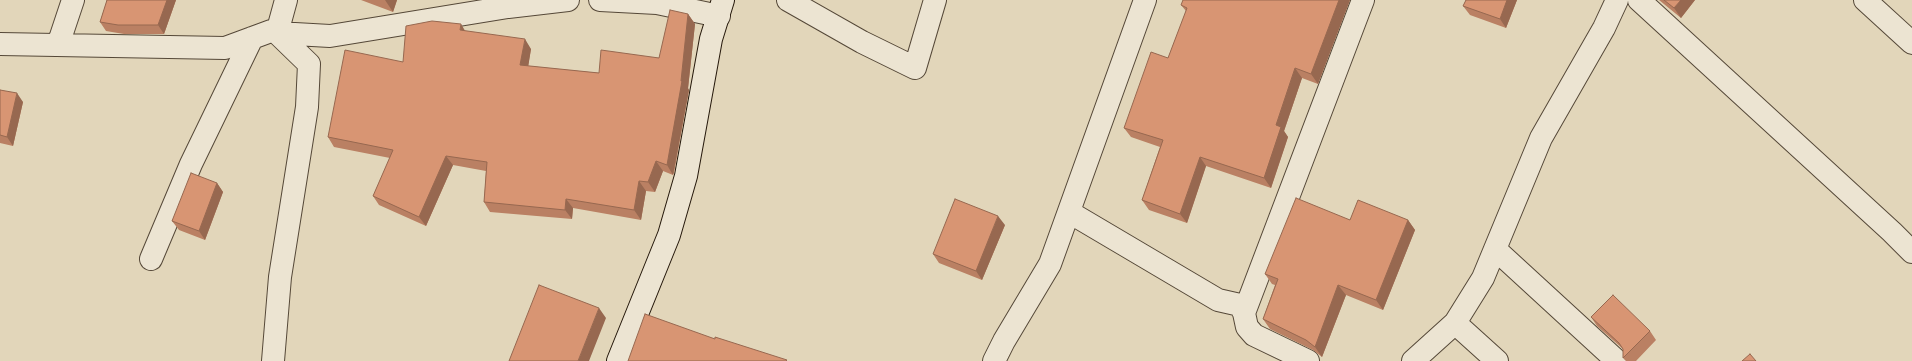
<!DOCTYPE html>
<html>
<head>
<meta charset="utf-8">
<style>
	body { margin:0 }
	canvas { display:block; background:#e2d6ba }
</style>
</head>
<body>
<canvas width="1912" height="361"></canvas>
<script>
const ctx = document.querySelector('canvas').getContext('2d');
ctx.lineJoin = 'round';
function poly(rows) {
  const path = new Path2D();
  for (const r of rows) {
    path.moveTo(r[0], r[1]);
    for (let i = 2; i < r.length; i += 2) path.lineTo(r[i], r[i + 1]);
  }
  return path;
}
function stroke(path, color, width, dash) {
  ctx.strokeStyle = color;
  ctx.lineWidth = width;
  ctx.lineCap = dash ? 'butt' : 'round';
  ctx.setLineDash(dash || []);
  ctx.stroke(path);
}
function fill(path, color) {
  ctx.fillStyle = color;
  ctx.fill(path, 'evenodd');
}
const street = poly([
	[600,0,657,3,719,16],
	[788,0,862,42,915,68,935,0],
	[1639,0,1892,232,1912,252],
	[1865,0,1912,43],
	[277,33,330,36,508,7,568,0],
	[0,44,225,48,271,31,277,33,286,0],
	[58,45,73,0],
	[1069,212,1218,300,1240,305,1244,313],
	[1495,249,1617,361],
	[151,259,191,164,252,38],
	[1455,323,1497,361],
	[273,361,280,277,307,107,309,64,277,33],
	[994,361,1004,341,1050,264,1145,0],
	[1308,361,1254,335,1247,327,1244,313,1363,0],
	[1413,361,1455,323,1483,278,1541,138,1604,28,1617,0]
]);
const secondary = poly([
	[618,361,669,235,686,176,711,39,723,0]
]);
const wall = poly([
	[107,0,176,0,164,34,124,34,106,31,100,22],
	[361,0,397,0,393,12],
	[1350,0,1318,84,1302,78,1284,131,1288,137,1271,188,1206,166,1187,223,1149,210,1142,200,1160,147,1131,137,1124,128,1168,58,1186,11,1181,5],
	[1466,0,1517,0,1506,28,1470,15,1463,6],
	[1659,0,1695,0,1681,18],
	[688,14,695,24,688,89,689,90,674,173,673,175,663,171,655,192,646,191,641,220,573,208,572,219,490,212,484,202,486,171,453,165,426,226,379,205,373,196,390,158,334,147,328,137,403,62,465,31,531,49,528,66,599,73,659,58],
	[0,90,23,102,13,146,0,143],
	[217,183,223,192,205,240,179,230,172,221],
	[1408,220,1415,230,1383,310,1346,295,1322,357,1313,350,1270,329,1263,319,1275,285,1272,284,1265,274],
	[1005,225,982,280,939,263,933,254],
	[1591,317,1650,331,1656,340,1636,361,1626,361,1623,358,1623,349,1597,326]
]);
const shadedWall = poly([
	[167,0,176,0,164,34,158,25],
	[385,0,397,0,393,12],
	[1339,0,1350,0,1318,84,1311,74],
	[1507,0,1517,0,1506,28,1500,19],
	[1681,0,1695,0,1681,18,1674,8],
	[688,14,695,24,688,88,689,90,673,175,667,165,681,81],
	[461,24,467,34,460,30],
	[525,39,531,49,527,74,520,65],
	[1295,68,1302,78,1284,131,1288,137,1271,188,1264,178,1276,125],
	[17,93,23,102,13,146,7,137],
	[446,156,453,165,426,226,419,217],
	[1200,157,1206,166,1187,223,1180,214],
	[656,161,663,171,655,192,648,182],
	[639,181,646,191,641,220,634,210],
	[217,183,223,192,205,240,199,231],
	[566,199,573,208,572,219,565,210],
	[998,216,1005,225,982,280,976,271],
	[1408,220,1415,230,1383,310,1376,300],
	[1338,285,1346,295,1322,357,1315,347],
	[599,308,606,318,589,361,578,361]
]);
const building = poly([
	[107,0,167,0,158,25,118,25,100,22,107,0],
	[1183,0,1339,0,1311,74,1295,68,1276,125,1281,127,1264,178,1200,157,1180,214,1142,200,1163,140,1124,128,1151,52,1168,58,1187,8,1181,5,1183,0],
	[1466,0,1507,0,1500,19,1463,6,1466,0],
	[1664,0,1681,0,1674,8,1664,0],
	[670,10,688,14,681,81,682,81,667,165,656,161,648,182,639,181,634,210,566,199,565,210,484,202,487,162,446,156,419,217,373,196,393,150,328,137,345,50,403,62,406,26,432,21,461,24,460,30,525,39,520,65,599,73,601,50,659,58,670,10],
	[0,90,17,93,7,137,0,135,0,90],
	[191,173,217,183,199,231,172,221,191,173],
	[1296,198,1350,220,1358,200,1408,220,1376,300,1338,285,1315,347,1306,340,1263,319,1278,279,1265,274,1296,198],
	[955,199,998,216,976,271,933,254,955,199],
	[539,285,599,308,578,361,509,361,539,285],
	[1613,295,1650,331,1623,358,1623,349,1619,343,1591,317,1613,295],
	[645,314,715,339,715,337,787,360,786,361,628,361,645,314],
	[1750,354,1756,361,1742,361,1750,354]
]);
stroke(street, '#554838', 24);
stroke(secondary, '#26190c', 24);
stroke(street, '#ece4d2', 22);
stroke(secondary, '#ece4d2', 22);
fill(wall, '#ba8063');
fill(shadedWall, '#976850');
fill(building, '#d89573');
stroke(building, '#976850', 1);
</script>
</body>
</html>
